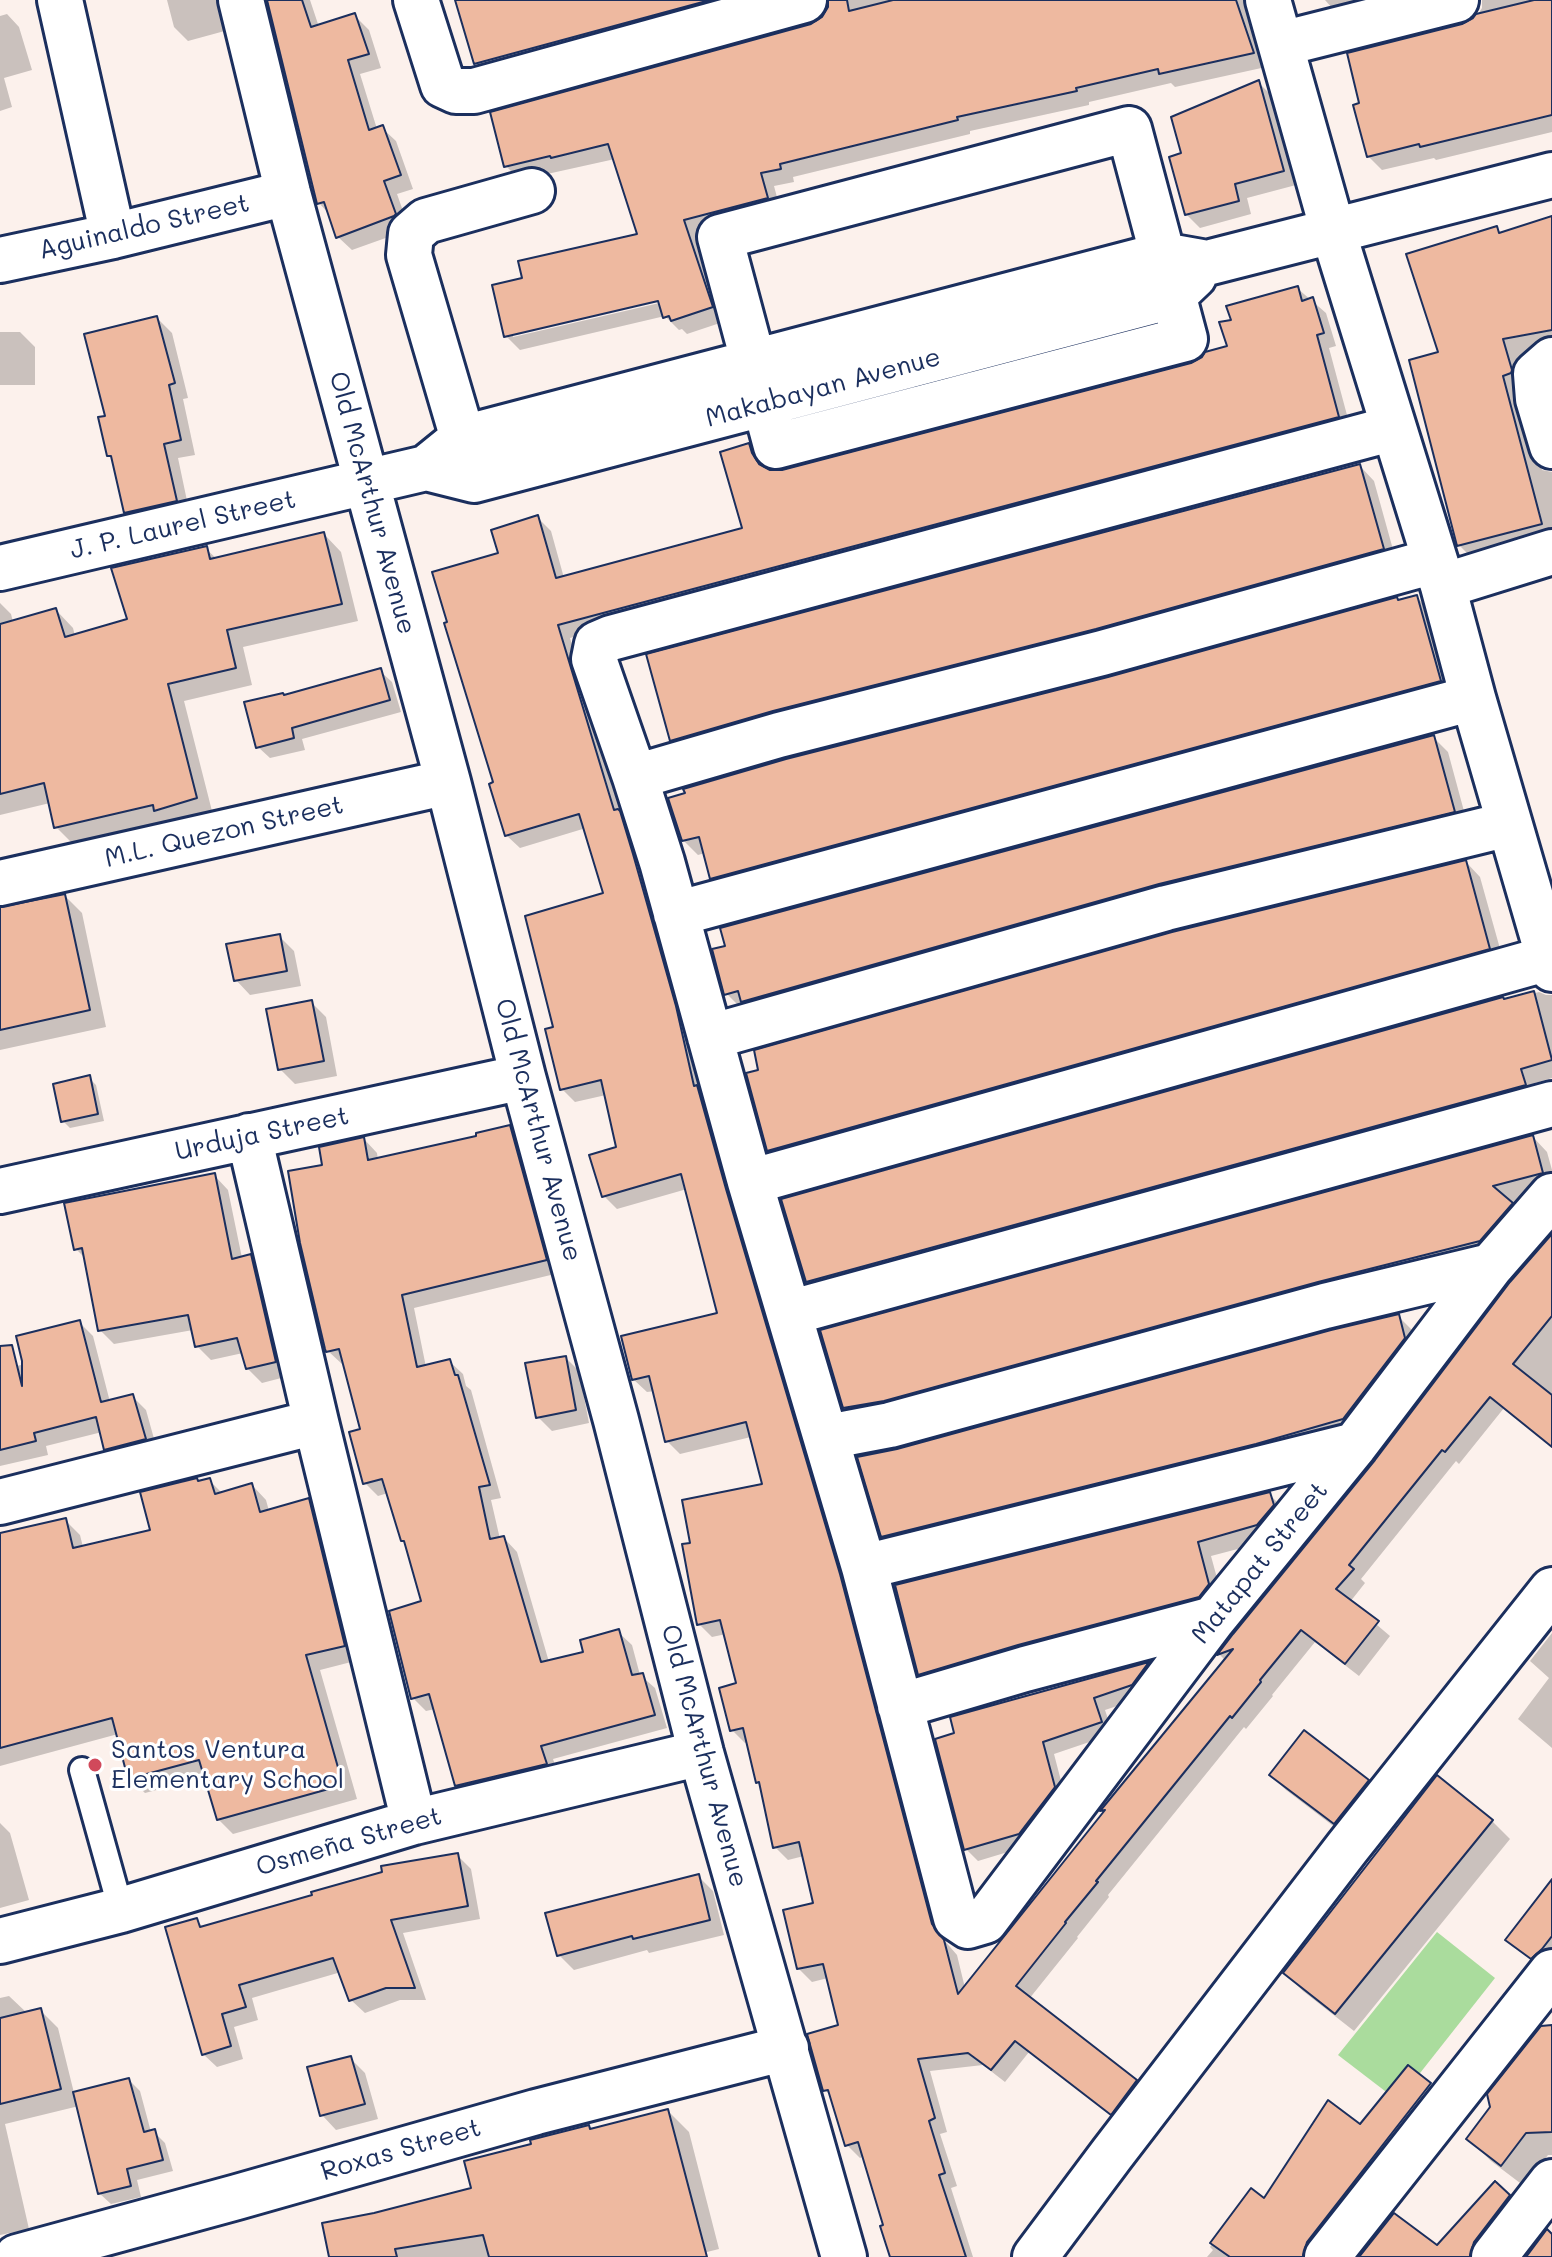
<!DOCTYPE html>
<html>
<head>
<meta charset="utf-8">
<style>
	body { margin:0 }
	canvas { display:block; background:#fcf1ec }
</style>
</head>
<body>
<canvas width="1552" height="2257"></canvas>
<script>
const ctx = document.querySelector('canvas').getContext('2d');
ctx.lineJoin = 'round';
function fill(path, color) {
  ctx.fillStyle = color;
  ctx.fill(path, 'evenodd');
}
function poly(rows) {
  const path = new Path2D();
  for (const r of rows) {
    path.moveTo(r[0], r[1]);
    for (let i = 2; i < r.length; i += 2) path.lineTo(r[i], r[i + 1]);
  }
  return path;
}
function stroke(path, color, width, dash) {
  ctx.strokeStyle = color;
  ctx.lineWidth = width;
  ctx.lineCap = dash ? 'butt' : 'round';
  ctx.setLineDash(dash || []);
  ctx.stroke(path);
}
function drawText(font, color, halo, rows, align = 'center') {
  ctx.font = font + ' Mali,sans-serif';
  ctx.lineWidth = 6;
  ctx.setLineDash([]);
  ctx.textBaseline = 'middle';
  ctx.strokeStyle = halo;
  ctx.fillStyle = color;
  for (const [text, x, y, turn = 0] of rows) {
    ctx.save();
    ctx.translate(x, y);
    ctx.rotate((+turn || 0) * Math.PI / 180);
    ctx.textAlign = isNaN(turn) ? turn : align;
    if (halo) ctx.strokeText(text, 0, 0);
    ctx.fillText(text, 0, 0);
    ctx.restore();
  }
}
const green = poly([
	[1437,1932,1495,1978,1398,2101,1338,2055]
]);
const shadow = poly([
	[167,0,235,0,232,29,188,41,174,27],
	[269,0,310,0,319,27,355,16,369,30,381,68,360,74,377,129,382,128,396,141,413,189,397,194,409,228,408,230,352,250,338,237,330,215,319,203],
	[457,0,772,0,490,77,476,63],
	[830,0,1246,0,1266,67,1175,87,1171,83,1089,102,1089,105,970,131,970,134,793,177,794,182,774,186,781,212,697,234,726,321,687,334,682,329,679,330,665,316,520,350,506,336,525,280,640,235,615,159,520,180,506,166,811,26,824,18,830,6],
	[667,297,668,301,513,337,513,333],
	[1325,0,1421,0,1339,16],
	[1482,0,1552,0,1552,132,1436,160,1434,158,1382,170,1368,156,1464,26,1474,20,1482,8],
	[7,14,19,27,32,70,4,78,12,107,0,111,0,16],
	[1258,82,1272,96,1296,185,1247,198,1251,214,1200,228,1186,214,1184,154],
	[1552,219,1552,355,1528,422,1542,470,1552,472,1552,540,1474,560,1459,545,1440,354,1496,228,1502,234],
	[1297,288,1326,313,1336,346,1329,348,1351,430,570,638,624,817,631,824,852,1589,944,1940,957,1955,965,1988,1105,1813,1103,1811,1226,1661,1220,1655,1234,1636,1376,1461,1552,1237,1552,1447,1504,1408,1459,1464,1456,1461,1361,1579,1365,1583,1350,1602,1390,1636,1359,1676,1315,1642,1272,1695,1273,1696,1246,1729,1244,1727,1108,1895,1109,1897,1077,1937,1078,1938,1029,1999,1136,2082,1149,2095,1125,2126,1029,2052,1005,2082,983,2065,930,2071,947,2132,940,2134,957,2186,951,2188,973,2257,892,2257,886,2226,865,2156,860,2158,847,2145,833,2098,825,2090,840,2027,828,1978,812,1982,798,1968,815,1904,804,1856,788,1860,775,1847,761,1785,758,1782,749,1742,745,1743,732,1730,739,1685,726,1634,712,1637,699,1624,693,1544,764,1485,751,1437,680,1454,667,1441,655,1391,647,1392,633,1379,719,1314,687,1189,617,1209,604,1196,619,1149,606,1095,575,1102,562,1089,556,1029,605,894,586,828,520,848,506,835,496,784,500,554,538,518,551,531,564,578,744,529,749,445,762,458,766,470,783,472,1192,365,1229,348,1233,321],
	[157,318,172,333,188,398,183,399,195,455,178,458,190,515,140,527,125,512,114,461,109,455],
	[0,332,20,332,35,347,35,385,0,385],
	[1360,466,1374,481,1397,564,687,754,672,740],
	[324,534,341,552,358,621,243,647,252,685,184,701,213,815,173,827,168,822,73,844,56,827,50,803,0,815,0,603,11,614,13,622,56,610,73,628,75,636,130,621,206,549,217,559],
	[1417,597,1431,612,1455,695,726,892,712,878,705,853,698,855,683,840],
	[380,671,392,682,401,712,302,739,305,750,270,758,258,747,284,697],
	[1433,737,1448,752,1468,826,741,1008,726,993],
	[1466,862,1480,877,1504,963,784,1165,769,1150,760,1072],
	[65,896,82,913,106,1027,0,1050,0,909],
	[279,936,294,951,301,986,250,995,236,980],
	[1539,992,1546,995,1552,995,1552,1078,1535,1083,1539,1100,822,1296,808,1281,1505,1001],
	[311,1002,326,1017,337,1076,295,1084,280,1069],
	[89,1078,96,1085,104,1121,70,1128,63,1121],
	[509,1127,523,1140,559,1273,414,1308,426,1367,449,1361,463,1374,466,1386,471,1390,501,1498,491,1500,500,1539,504,1538,517,1552,549,1662,585,1654,618,1632,632,1645,640,1675,655,1688,667,1728,553,1759,559,1777,470,1799,457,1785,435,1709,426,1711,413,1698,424,1602,407,1545,403,1540,388,1493,378,1496,365,1483,363,1431,345,1363,342,1364,328,1351,324,1166,364,1139,377,1153,378,1160,479,1137],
	[1533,1137,1547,1152,1552,1170,1552,1191,1494,1255,860,1422,845,1407],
	[214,1175,228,1190,242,1258,250,1256,265,1271,289,1376,262,1383,247,1368,243,1353,211,1360,197,1346,193,1330,114,1344,100,1330,86,1259,76,1249],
	[1398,1316,1413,1331,1419,1354,1358,1433,898,1551,883,1536,897,1451],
	[79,1322,93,1336,110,1402,133,1397,146,1410,158,1453,120,1462,106,1449,102,1432,46,1446,48,1455,0,1466,0,1370,25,1364],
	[566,1358,579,1371,589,1423,552,1431,538,1417],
	[209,1480,223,1494,252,1485,266,1500,269,1511,308,1500,323,1515,359,1660,320,1670,357,1799,233,1834,218,1819,206,1777,145,1793,130,1778,118,1734,0,1766,0,1556,65,1520,80,1535,83,1547,152,1532,199,1483],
	[1269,1494,1284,1509,1272,1540,1211,1556,1223,1600,935,1688,920,1673],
	[1552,1633,1552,1748,1518,1719,1549,1678,1530,1661],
	[1149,1664,1160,1675,1144,1697,1105,1710,1113,1734,1054,1754,1066,1800,1031,1845,978,1861,966,1849,957,1735,952,1719],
	[1271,1775,1368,1781,1383,1796,1349,1838,1286,1790],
	[1492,1821,1510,1839,1354,2031,1303,1991,1285,1973],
	[0,1823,10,1833,29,1900,0,1908],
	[457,1855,471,1869,480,1919,403,1933,426,2000,400,2000,365,2013,351,2000,341,1972,252,1998,258,2020,234,2027,243,2059,217,2067,203,2054,196,1920,204,1928,385,1874],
	[698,1876,713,1891,724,1935,649,1953,647,1950,574,1970,559,1955],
	[1552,1882,1552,1966,1545,1971,1508,1940],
	[9,1996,27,2013,40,2010,58,2028,74,2093,129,2080,140,2091,151,2132,154,2132,165,2143,173,2171,137,2180,141,2197,111,2204,99,2193,79,2106,5,2124,29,2229,0,2235,0,1998],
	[1552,2027,1552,2155,1548,2155,1524,2186,1491,2161,1469,2139],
	[350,2058,365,2073,378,2119,336,2130,322,2115],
	[1430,2085,1442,2097,1318,2257,1207,2257,1213,2250,1210,2247,1251,2191,1265,2201,1360,2127],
	[668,2111,689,2132,719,2249,687,2257,331,2257,375,2215,473,2190,589,2127,592,2130],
	[1495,2184,1521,2209,1485,2257,1361,2257,1436,2247]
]);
const building = poly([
	[267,0,302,0,311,27,355,13,369,54,348,60,369,130,383,125,401,175,384,181,396,214,394,216,336,238,324,202,317,204,267,0],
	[455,0,710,0,474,64,455,0],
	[828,0,847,0,849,11,893,0,1236,0,1254,53,1159,74,1158,69,1076,88,1077,91,957,117,958,120,780,164,781,169,761,173,768,198,684,220,713,307,671,321,669,316,663,318,658,301,504,337,492,285,522,278,518,261,637,234,608,144,551,158,550,156,504,167,490,112,811,24,822,17,828,7,828,0],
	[1534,0,1552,0,1552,115,1420,147,1419,144,1367,157,1353,105,1359,103,1347,53,1462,24,1473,18,1476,14,1534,0],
	[1259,80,1284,171,1235,184,1239,201,1185,215,1169,157,1181,153,1171,117,1259,80],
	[1552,216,1552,330,1503,339,1512,370,1511,373,1503,376,1542,524,1457,546,1409,360,1438,352,1406,254,1497,226,1499,233,1552,216],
	[1298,286,1302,301,1313,297,1324,333,1317,335,1339,417,558,625,614,810,618,809,620,811,633,854,676,1006,694,1086,697,1085,726,1189,840,1574,932,1924,944,1940,958,1994,1105,1810,1100,1811,1233,1649,1217,1655,1233,1634,1375,1460,1510,1282,1552,1234,1552,1316,1513,1364,1552,1395,1552,1447,1490,1397,1445,1452,1442,1450,1349,1565,1354,1569,1336,1589,1379,1621,1345,1664,1301,1630,1260,1680,1261,1682,1232,1718,1230,1716,1096,1881,1098,1882,1065,1922,1066,1923,1016,1986,1137,2080,1111,2115,1015,2041,991,2070,968,2053,918,2059,935,2118,929,2121,945,2173,939,2175,966,2257,890,2257,880,2226,883,2225,858,2142,845,2146,828,2090,823,2091,807,2034,838,2025,823,1964,797,1969,783,1910,813,1903,799,1842,773,1848,759,1782,756,1783,743,1728,730,1731,719,1688,736,1683,720,1620,697,1625,682,1544,690,1543,682,1500,762,1484,746,1422,665,1442,649,1376,632,1380,621,1336,717,1313,681,1174,602,1197,589,1155,616,1147,601,1080,560,1090,545,1029,553,1027,525,916,603,893,579,814,505,836,489,784,493,782,444,623,447,622,432,572,498,553,491,530,538,515,556,578,742,528,720,452,749,443,752,453,759,464,770,470,782,470,1191,363,1202,357,1205,352,1227,346,1219,322,1231,320,1226,306,1298,286],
	[157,316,175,383,169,385,181,440,164,444,177,501,124,513,111,456,107,456,98,417,105,416,84,334,157,316],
	[1360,464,1384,549,1096,629,773,711,670,741,646,654,1360,464],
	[324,532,342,604,227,630,236,668,168,684,197,798,154,811,153,805,54,828,44,783,0,794,0,624,56,608,65,637,127,619,111,568,207,546,210,559,324,532],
	[1417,595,1441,681,710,879,699,837,682,841,668,798,685,793,683,789,786,759,1108,677,1397,597,1398,600,1417,595],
	[381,668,390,700,292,728,294,738,256,748,244,702,283,693,284,695,381,668],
	[1434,735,1455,812,1159,884,741,1002,738,991,724,995,712,949,725,946,720,928,1434,735],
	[1466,860,1490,949,767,1151,746,1073,758,1070,754,1050,1172,932,1466,860],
	[65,894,90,1010,0,1030,0,907,65,894],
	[280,934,287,971,234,981,226,944,280,934],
	[1534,991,1552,1060,1521,1069,1526,1085,806,1282,781,1199,1503,997,1504,999,1534,991],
	[312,1000,324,1061,278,1070,266,1009,312,1000],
	[90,1075,98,1114,61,1122,53,1084,90,1075],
	[510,1125,547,1260,402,1295,417,1367,450,1359,455,1375,458,1375,490,1485,479,1487,490,1539,504,1536,541,1662,583,1652,580,1640,619,1629,632,1675,643,1673,655,1715,541,1746,547,1764,455,1786,429,1694,411,1699,389,1611,421,1601,404,1541,401,1541,382,1479,363,1484,349,1432,360,1429,339,1349,326,1352,325,1349,300,1243,288,1171,322,1165,319,1147,364,1137,368,1160,476,1136,476,1133,510,1125],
	[1533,1135,1543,1173,1493,1186,1513,1203,1480,1241,1318,1282,884,1401,843,1408,820,1330,1533,1135],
	[215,1173,232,1259,251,1254,276,1362,246,1369,237,1338,195,1347,188,1315,98,1331,82,1248,74,1250,64,1203,215,1173],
	[1399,1314,1405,1338,1343,1419,1256,1444,881,1537,857,1457,897,1449,1331,1330,1399,1314],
	[80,1320,101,1402,133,1394,146,1439,104,1450,96,1417,34,1433,36,1441,0,1450,0,1346,12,1345,22,1386,22,1361,16,1336,80,1320],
	[566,1356,576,1410,536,1418,525,1363,566,1356],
	[197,1478,198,1481,210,1478,215,1494,252,1483,260,1512,309,1498,345,1646,306,1655,343,1785,217,1820,199,1760,128,1779,112,1718,0,1748,0,1533,66,1518,73,1548,150,1530,140,1492,197,1478],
	[1270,1492,1274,1505,1257,1525,1198,1542,1209,1584,1199,1597,1018,1645,918,1675,895,1585,1270,1492],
	[1149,1662,1132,1685,1094,1698,1102,1722,1043,1742,1055,1787,1019,1834,964,1850,935,1739,954,1733,950,1717,1149,1662],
	[1304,1730,1369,1780,1334,1824,1269,1775,1304,1730],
	[1437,1775,1493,1820,1335,2014,1283,1973,1437,1775],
	[458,1853,468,1906,391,1920,415,1988,386,1988,349,2001,333,1958,239,1985,246,2007,222,2014,231,2046,202,2055,165,1927,197,1918,200,1927,312,1895,311,1892,382,1872,381,1866,458,1853],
	[699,1874,710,1920,633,1939,632,1936,557,1956,545,1913,699,1874],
	[1552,1879,1552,1936,1542,1949,1531,1959,1505,1940,1552,1879],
	[41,2008,61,2089,0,2104,0,2018,41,2008],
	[1552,2025,1552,2132,1526,2133,1501,2166,1466,2139,1490,2107,1487,2094,1541,2026,1552,2025],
	[351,2056,365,2104,320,2116,307,2067,351,2056],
	[1408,2065,1431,2083,1307,2242,1303,2257,1230,2257,1210,2243,1251,2188,1264,2198,1328,2100,1360,2124,1408,2065],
	[129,2078,144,2132,155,2129,163,2160,127,2169,131,2186,98,2194,73,2092,129,2078],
	[668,2109,707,2257,489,2257,483,2235,395,2249,397,2257,329,2257,322,2223,374,2213,471,2188,464,2161,531,2144,530,2140,589,2125,590,2129,668,2109],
	[1495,2181,1510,2195,1474,2242,1470,2257,1359,2257,1394,2213,1437,2245,1495,2181],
	[1547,2229,1552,2234,1552,2257,1526,2257,1547,2229]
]);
const service = poly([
	[82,1770,121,1910]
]);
const minor = poly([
	[60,0,113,236],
	[241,0,288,193,448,782,523,1077,616,1420,701,1753,844,2257],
	[416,0,443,85,456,91,474,91,804,0],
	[1268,0,1333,231,1443,586,1473,698,1552,969],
	[1281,44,1456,0],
	[1129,129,1185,339,776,446,720,237,1129,129],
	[0,260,113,236,288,193],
	[1552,360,1536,374,1538,399,1552,446],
	[1394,428,611,638,597,644,594,659,635,777,662,862,750,1182,864,1567,956,1918,968,1926,985,1921,1213,1619,1355,1445,1491,1266,1552,1196],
	[471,466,409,255,411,234,426,221,532,191],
	[426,468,474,480,1173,296,1194,276],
	[0,568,426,468,463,438,1162,255,1207,263,1552,175],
	[1443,586,1552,552],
	[635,777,779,735,1102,653,1434,561],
	[0,883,448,782],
	[676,914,1473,698],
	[710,1037,1166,908,1509,824],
	[249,1136,316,1422,414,1822],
	[750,1182,1549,958],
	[0,1191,523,1077],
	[789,1313,1552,1104],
	[827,1437,890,1425,1325,1306,1491,1266],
	[0,1502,316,1422],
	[864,1567,1355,1445],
	[900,1706,1025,1669,1213,1619],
	[0,1941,121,1910,414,1822,701,1753],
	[17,2257,237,2197,536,2112,786,2048],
	[1035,2257,1112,2154,1347,1848,1552,1590],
	[1327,2257,1552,1972],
	[1494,2257,1552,2182]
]);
const markers = [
	[95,1765,8,"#d1495b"]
];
const streetNames = [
	["Aguinaldo Street",144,227,-13],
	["Makabayan Avenue",823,388,-15],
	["Old McArthur Avenue",372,503,75],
	["J. P. Laurel Street",183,525,-13],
	["M.L. Quezon Street",224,832,-13],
	["Old McArthur Avenue",538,1130,75],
	["Urduja Street",262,1134,-12],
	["Matapat Street",1260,1563,-51],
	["Old McArthur Avenue",704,1756,75],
	["Osmeña Street",349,1842,-16],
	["Roxas Street",401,2150,-16]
];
const poiNames = [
	["Santos Ventura",111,1750],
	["Elementary School",111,1780]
];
fill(green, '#aadc9d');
fill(shadow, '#0003');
fill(building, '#eeb9a0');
stroke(building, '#1b2f5e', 2);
stroke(service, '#1b2f5e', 30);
stroke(minor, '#1b2f5e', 50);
stroke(service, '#fff', 24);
stroke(minor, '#fff', 44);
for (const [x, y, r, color] of markers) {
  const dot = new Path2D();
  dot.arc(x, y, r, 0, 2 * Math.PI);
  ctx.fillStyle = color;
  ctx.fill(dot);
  stroke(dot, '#fff', 3);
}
drawText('26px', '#1b2f5e', '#fff', streetNames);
drawText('26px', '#1b2f5e', '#fff', poiNames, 'left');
</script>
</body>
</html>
